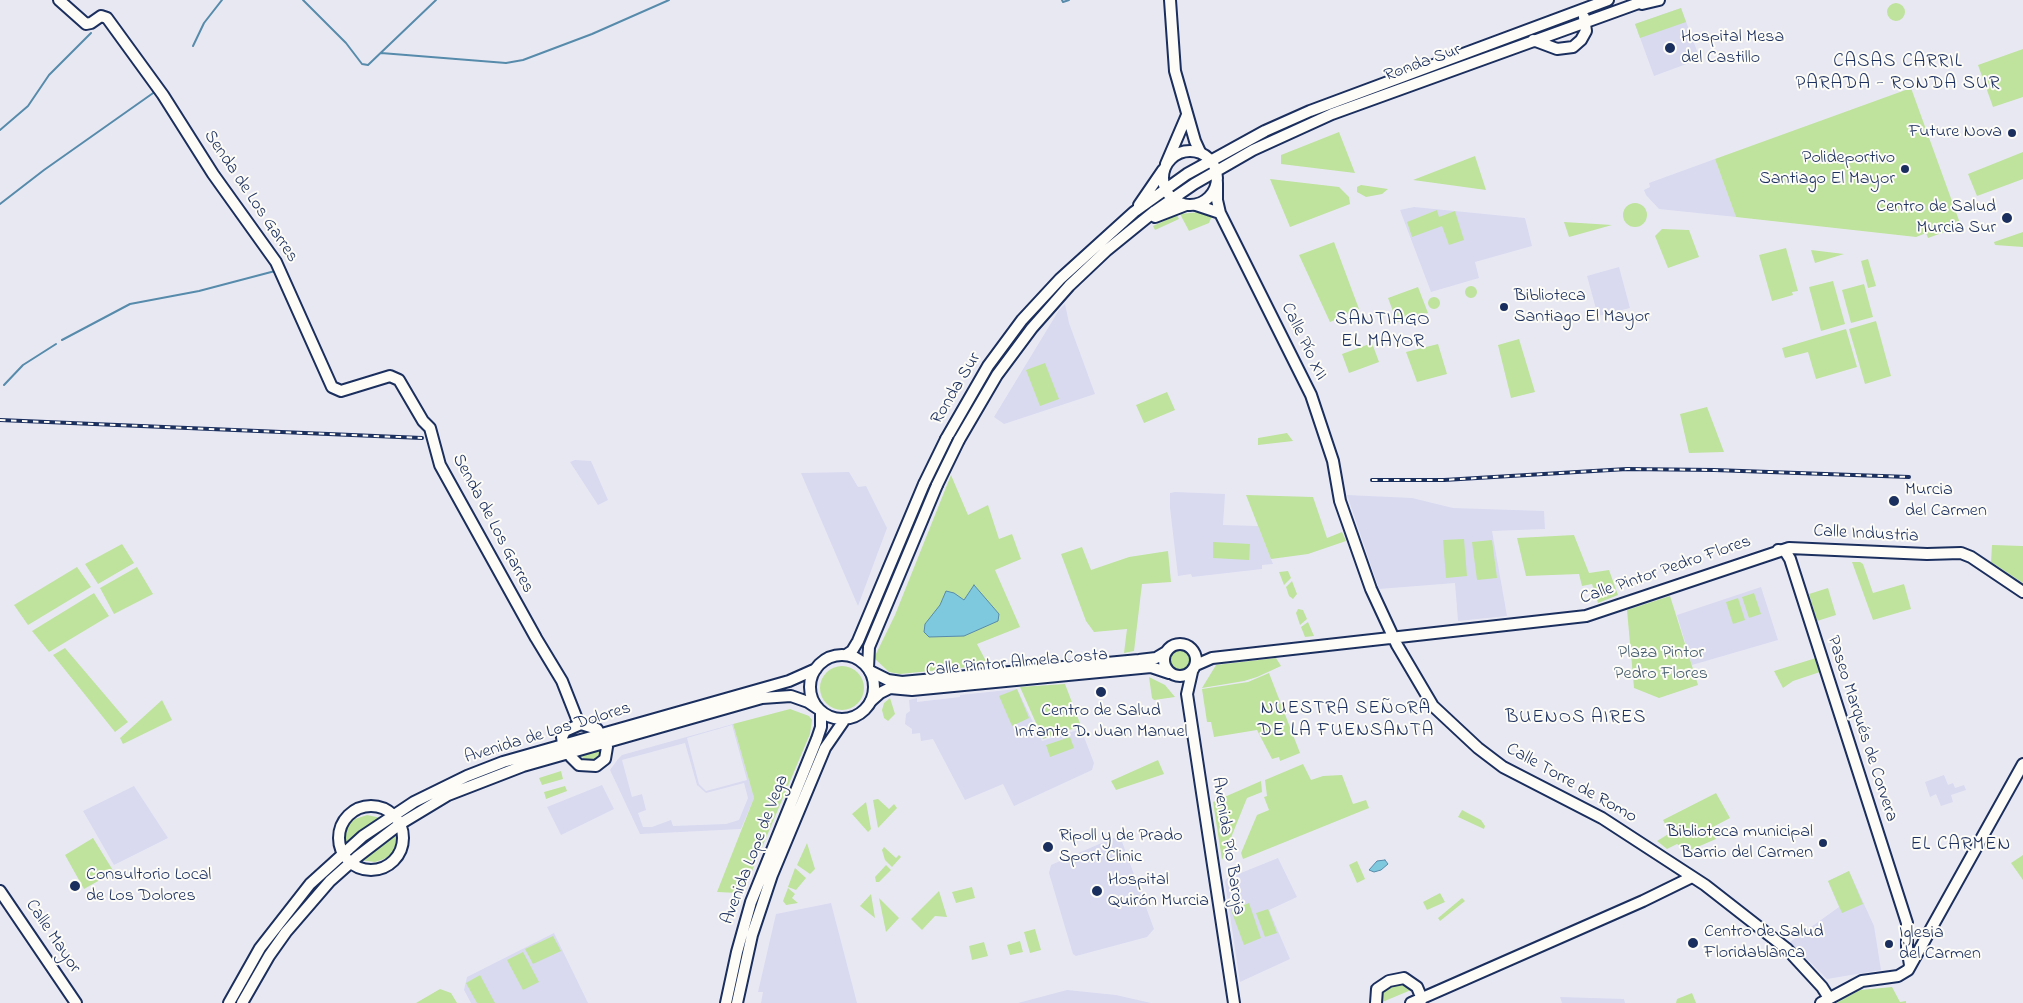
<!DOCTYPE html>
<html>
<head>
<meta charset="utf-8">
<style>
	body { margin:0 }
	canvas { display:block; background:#e8e8f3 }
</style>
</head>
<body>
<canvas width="2023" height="1003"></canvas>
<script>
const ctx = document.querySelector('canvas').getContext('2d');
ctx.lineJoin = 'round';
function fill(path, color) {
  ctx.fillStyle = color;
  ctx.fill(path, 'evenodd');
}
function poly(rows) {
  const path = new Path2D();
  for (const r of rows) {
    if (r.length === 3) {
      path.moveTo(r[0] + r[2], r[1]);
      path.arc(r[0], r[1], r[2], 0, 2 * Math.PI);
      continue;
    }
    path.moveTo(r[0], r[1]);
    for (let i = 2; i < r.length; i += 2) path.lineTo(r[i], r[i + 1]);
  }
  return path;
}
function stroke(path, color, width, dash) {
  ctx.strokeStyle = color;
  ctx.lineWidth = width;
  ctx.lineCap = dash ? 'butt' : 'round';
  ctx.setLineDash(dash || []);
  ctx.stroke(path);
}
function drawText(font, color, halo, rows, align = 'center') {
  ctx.font = font + ' "Indie Flower",sans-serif';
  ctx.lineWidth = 4;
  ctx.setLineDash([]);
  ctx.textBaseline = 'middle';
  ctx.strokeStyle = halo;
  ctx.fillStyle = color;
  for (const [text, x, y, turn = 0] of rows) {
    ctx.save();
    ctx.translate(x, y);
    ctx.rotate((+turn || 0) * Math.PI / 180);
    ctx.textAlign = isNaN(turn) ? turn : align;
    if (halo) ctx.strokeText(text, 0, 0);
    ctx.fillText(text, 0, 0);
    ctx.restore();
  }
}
const built = poly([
	[1681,8,1700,59,1654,76,1635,24],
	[1715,159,1736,217,1659,209,1646,195,1644,190,1650,187,1649,183],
	[1414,207,1525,218,1532,246,1475,262,1479,278,1431,292,1400,210],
	[1619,267,1630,308,1598,316,1587,276],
	[1065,304,1069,323,1095,394,1004,424,994,417,1059,310],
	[575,460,591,461,608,500,598,505,570,462],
	[849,472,858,487,866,486,887,528,858,606,801,473],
	[1175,492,1225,494,1223,525,1258,526,1273,564,1262,565,1262,569,1192,577,1191,574,1178,576,1170,508,1170,493],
	[1347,495,1412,498,1453,508,1544,511,1545,529,1492,531,1507,616,1458,621,1455,583,1379,589],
	[1761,587,1778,640,1692,665,1677,615],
	[1017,689,1042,741,1081,729,1094,763,1092,770,1014,806,1003,784,965,800,933,739,921,741,920,733,912,734,912,729,905,724,906,714,910,711,909,700,917,698,917,702,960,697,960,695],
	[733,724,754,798,741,829,640,834,610,770,618,759,622,755],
	[732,725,747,780,706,791,699,784,687,738],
	[685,743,697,785,706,793,744,783,748,798,739,820,726,824,673,826,671,820,652,827,643,827,638,813,646,810,642,794,632,797,622,760],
	[1944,775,1948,785,1953,783,1955,788,1964,785,1966,790,1951,795,1953,802,1941,806,1936,794,1930,797,1925,782],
	[602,785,614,809,561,835,547,807],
	[134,786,168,838,114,865,83,811],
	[1113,838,1121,839,1154,929,1147,937,1076,956,1073,954,1049,873,1051,865],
	[1278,858,1297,897,1269,910,1290,959,1240,982,1225,882,1226,879],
	[1849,871,1874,926,1881,970,1827,979,1790,942,1839,907,1828,881],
	[831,903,857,1003,761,1003,763,992,758,992,776,914],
	[554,933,588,1003,471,1003,464,990,467,977],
	[1067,990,1116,995,1151,1003,1018,1003],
	[1560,997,1624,999,1625,1003,1562,1003]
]);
const green = poly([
	[1896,12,9],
	[1681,8,1686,22,1640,38,1635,24],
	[2023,49,2023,97,1993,107,1978,65],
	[1911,88,1961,226,1928,238,1926,233,1916,237,1736,217,1715,159],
	[1339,132,1355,173,1281,164,1281,155],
	[2023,152,2023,179,1977,196,1968,174],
	[1475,156,1486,190,1413,180],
	[1270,179,1339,187,1349,197,1350,204,1290,227],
	[1361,185,1388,189,1382,194,1366,197,1357,192,1357,187],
	[1635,215,12],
	[1437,210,1439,217,1455,211,1464,240,1449,245,1442,226,1412,237,1407,222],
	[1200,212,1212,216,1209,223,1189,231,1180,214],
	[1177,215,1179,219,1155,230,1153,226],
	[1564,222,1612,225,1569,237],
	[1662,229,1689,230,1699,257,1668,268,1655,236],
	[2023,232,2023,247,1995,245,1994,242],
	[1334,242,1359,309,1330,322,1299,255],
	[1786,248,1798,291,1792,292,1793,295,1772,301,1759,255],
	[1811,250,1844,254,1815,263],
	[1868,259,1876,286,1868,288,1861,261],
	[1833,281,1845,324,1821,331,1809,287],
	[1864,284,1873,317,1851,323,1842,290],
	[1471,292,6],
	[1418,287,1428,313,1397,322,1388,298],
	[1434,303,6],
	[1876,321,1891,376,1865,384,1849,329],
	[1846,329,1857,367,1816,379,1808,352,1785,358,1782,348],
	[1519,339,1535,392,1511,398,1498,345],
	[1372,343,1379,362,1349,373,1342,354],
	[1438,344,1447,374,1417,382,1406,352],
	[1045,363,1059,399,1040,406,1026,370],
	[1167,392,1175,410,1144,423,1136,405],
	[1707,407,1724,452,1689,453,1680,414],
	[1287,433,1293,441,1258,445,1258,438],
	[951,475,968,515,988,505,999,539,1012,534,1021,559,995,570,1020,627,977,644,988,665,900,674,889,672,874,658,895,615],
	[1246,495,1313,497,1327,538,1342,532,1346,541,1308,554,1271,559],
	[1574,535,1589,573,1609,570,1618,595,1598,603,1592,584,1582,586,1579,574,1526,576,1517,538],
	[1464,539,1467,576,1446,578,1443,540],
	[1492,540,1497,578,1477,580,1472,542],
	[1213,542,1250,544,1249,560,1213,558],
	[122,544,134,563,98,584,85,564],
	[1992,545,2023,546,2023,583,1991,562],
	[1082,547,1091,570,1129,557,1168,551,1171,582,1142,584,1134,651,1124,653,1127,629,1094,632,1086,621,1061,554],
	[1852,562,1860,562,1863,564,1873,593,1904,584,1911,609,1873,620],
	[77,567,91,587,28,625,14,605],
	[137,567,153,594,114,614,100,588],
	[1288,571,1291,578,1284,585,1279,572],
	[1292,581,1297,594,1293,599,1289,596,1286,587],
	[1828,588,1836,615,1817,621,1809,594],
	[94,593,109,616,49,652,32,631],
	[1754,593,1761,614,1749,618,1742,597],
	[1670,596,1698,685,1659,698,1634,688,1627,610],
	[1738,598,1745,620,1733,624,1726,602],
	[1298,609,1303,610,1307,619,1300,625,1296,613],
	[1308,622,1314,636,1305,637,1301,627],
	[1180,660,13],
	[65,648,128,722,115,732,53,655],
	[1276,658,1281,666,1257,677,1244,681,1202,688,1216,665],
	[1816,658,1820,672,1793,681,1783,688,1774,671],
	[842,688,22],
	[1269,673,1300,753,1280,761,1279,757,1272,759,1257,730,1214,737,1211,722,1207,722,1202,689,1248,682],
	[1149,677,1165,685,1175,697,1154,700,1152,698],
	[1065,684,1081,726,1043,739,1020,687],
	[1017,689,1029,718,1012,726,999,696],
	[890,698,895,714,888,721,884,718,882,710,884,703],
	[162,700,172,720,123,744,120,738],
	[790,709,809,716,812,720,810,734,744,890,738,893,717,892,754,798,733,724],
	[1070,737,1074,748,1050,757,1046,745],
	[602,750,600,756,591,761,579,756],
	[1158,760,1164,774,1116,790,1111,781],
	[1303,764,1311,780,1323,776,1342,775,1353,804,1366,800,1369,808,1243,859,1241,853,1257,815,1269,810,1264,797,1267,796,1265,780],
	[561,771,563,779,542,785,539,778],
	[1261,781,1262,792,1247,798,1222,860,1213,802],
	[565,786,567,791,546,799,544,792],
	[1716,793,1730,818,1711,828,1716,839,1688,851,1677,844,1667,849,1657,841,1670,833,1663,820],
	[878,799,889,809,894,804,897,808,878,828,873,800],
	[866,802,871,829,868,832,852,814],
	[1462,810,1481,820,1485,826,1484,829,1458,817],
	[367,815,381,818,345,845,344,836,348,825,355,819],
	[398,831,400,842,394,853,384,859,375,862,360,860],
	[93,838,114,872,84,889,65,855],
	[807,843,815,869,810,874,797,865],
	[884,847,896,858,899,855,901,857,892,867,885,860,882,850],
	[2023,855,2023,880,2011,863],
	[1357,861,1365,879,1357,883,1349,865],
	[886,865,891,870,879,882,876,882,875,877],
	[795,868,806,878,796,890,788,887],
	[1849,871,1863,904,1842,913,1828,881],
	[972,887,975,898,956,903,952,892],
	[788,888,795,894,792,898,798,903,786,905,783,901],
	[939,891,947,917,935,916,922,930,911,919],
	[1440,893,1445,902,1427,910,1423,902],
	[871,894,875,918,860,906],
	[879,898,899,918,886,932],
	[1462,898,1465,901,1440,921,1438,918],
	[1249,903,1261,938,1244,945,1231,910],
	[1268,909,1277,933,1265,937,1256,913],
	[1035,929,1041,950,1030,953,1024,932],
	[553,936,561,951,533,964,525,949],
	[1020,941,1023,952,1010,955,1007,945],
	[984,942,988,956,972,960,969,946],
	[523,952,539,982,523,990,507,960],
	[480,975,495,1003,477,1003,466,983],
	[1405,984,1411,990,1380,1003,1381,995,1385,989,1396,985],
	[1892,987,1900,1002,1906,1001,1906,1003,1836,1003,1860,990],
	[440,989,451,993,457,1003,416,1003],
	[1692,993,1696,1003,1676,1003,1677,999]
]);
const water = poly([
	[974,585,999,614,998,621,964,636,929,637,924,632,925,624,940,605,946,591,954,593,964,600,974,585],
	[1385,860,1388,864,1381,870,1374,872,1369,870,1377,861,1385,860]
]);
const stream = poly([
	[303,0,346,43,362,64,368,65,436,0],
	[1062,0,1063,2,1069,0],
	[193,46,204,23,222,0],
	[381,53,506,63,523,60,592,34,669,0],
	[0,130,28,106,49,75,91,33],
	[0,204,44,170,156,91],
	[62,340,130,304,199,291,275,271],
	[4,385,23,365,56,344]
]);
const secondary = poly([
	[59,0,86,24,91,23,101,16,107,18,163,95,213,174,276,262,332,387,341,391,390,376,399,380,423,421,430,428,440,465,536,638,562,681,577,719,581,724],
	[1170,0,1175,71,1195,141,1200,152],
	[1166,164,1187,115],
	[1217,183,1217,200,1220,213,1311,395,1333,461,1340,501,1371,589,1397,645,1433,706,1478,748,1503,767,1602,818,1705,885,1787,949,1822,987,1829,998],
	[1196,205,1220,213],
	[1778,550,1785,551,1790,559,1907,923,1907,947,1910,965],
	[1180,660,16],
	[1196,665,1212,658,1586,616,1789,548,1927,554,1961,553,1971,557,2023,592],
	[870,671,888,680,902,682,1139,660,1156,658,1166,652],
	[1192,672,1187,694,1234,1003],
	[871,701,880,693,890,688,912,690,1151,667,1169,673],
	[0,891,76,1003],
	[1376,1003,1377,989,1389,981,1404,978,1417,987,1422,999],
	[1411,1003,1643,901,1692,877],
	[1821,1003,1862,981,1898,976,1908,970,2023,764]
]);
const primary = poly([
	[1642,4,1659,0],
	[1533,40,1557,49,1573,47,1581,40,1586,31,1584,17],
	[1190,178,27],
	[1139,205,1163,170],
	[1155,217,1186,205],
	[946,439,988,366,1022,320,1060,279,1134,212,1187,174,1265,131,1310,111,1608,0],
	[959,440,997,375,1032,328,1069,286,1107,250,1155,211,1194,184,1253,150,1332,114,1647,0],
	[846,655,852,651,858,641,924,484],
	[842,687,32],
	[868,668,869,647,937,485],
	[581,724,597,729,607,747,605,759,596,766,579,765,571,757,563,744,562,737,565,731,581,724],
	[371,838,32],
	[229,1003,260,948,310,884,363,836,414,802,467,776,503,762,789,681,816,669],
	[242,1003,269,956,286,932,330,881,357,857,400,824,448,795,523,766,762,698,791,696,808,702,817,708],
	[726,1003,737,952,751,902,817,739,821,727,821,711],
	[737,1003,752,935,772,875,825,748,845,719]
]);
const rail = poly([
	[0,420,422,438],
	[1372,480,1444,480,1627,469,1714,470,1909,477]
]);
const primaryBridge = poly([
	[924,484,946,439],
	[937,485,959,440]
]);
const markers = [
	[1670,48,6,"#1b2f5e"],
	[2012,133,5,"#1b2f5e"],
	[1905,169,5,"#1b2f5e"],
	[2007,218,6,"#1b2f5e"],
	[1504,307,5,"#1b2f5e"],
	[1894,501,6,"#1b2f5e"],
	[1101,692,6,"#1b2f5e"],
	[1823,843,5,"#1b2f5e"],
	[1048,847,6,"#1b2f5e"],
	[75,886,6,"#1b2f5e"],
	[1097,891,6,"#1b2f5e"],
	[1693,943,6,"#1b2f5e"],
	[1889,944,5,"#1b2f5e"]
];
const poiNames = [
	["Hospital Mesa",1681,38],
	["del Castillo",1681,59],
	["Future Nova",2002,133,"right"],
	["Polideportivo",1895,159,"right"],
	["Santiago El Mayor",1895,180,"right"],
	["Centro de Salud",1996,208,"right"],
	["Murcia Sur",1996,229,"right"],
	["Biblioteca",1514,297],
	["Santiago El Mayor",1514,318],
	["Murcia",1905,491],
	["del Carmen",1905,512],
	["Centro de Salud",1101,712,"center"],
	["Infante D. Juan Manuel",1101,733,"center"],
	["Biblioteca municipal",1813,833,"right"],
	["Barrio del Carmen",1813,854,"right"],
	["Ripoll y de Prado",1059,837],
	["Sport Clinic",1059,858],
	["Consultorio Local",86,876],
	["de Los Dolores",86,897],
	["Hospital",1108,881],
	["Quirón Murcia",1108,902],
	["Centro de Salud",1704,933],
	["Floridablanca",1704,954],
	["Iglesia",1899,934],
	["del Carmen",1899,955]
];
const streetNames = [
	["Ronda Sur",1423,64,-20],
	["Senda de Los Garres",250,197,56],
	["Calle Pío XII",1303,342,64],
	["Ronda Sur",957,389,-59],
	["Senda de Los Garres",492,524,62],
	["Calle Industria",1866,535,3],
	["Calle Pintor Pedro Flores",1666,571,-19],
	["Calle Pintor Almela Costa",1017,664,-5],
	["Paseo Marqués de Corvera",1861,729,72],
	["Avenida de Los Dolores",548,734,-17],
	["Calle Torre de Romo",1571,784,29],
	["Avenida Pío Baroja",1227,846,81],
	["Avenida Lope de Vega",756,850,-69],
	["Calle Mayor",52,937,56]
];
const parkNames = [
	["Plaza Pintor",1661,654],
	["Pedro Flores",1661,675]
];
const neighbourhoodNames = [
	["CASAS CARRIL",1898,63],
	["PARADA - RONDA SUR",1898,85],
	["SANTIAGO",1383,321],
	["EL MAYOR",1383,343],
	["NUESTRA SEÑORA",1346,710],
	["DE LA FUENSANTA",1346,732],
	["BUENOS AIRES",1576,719],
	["EL CARMEN",1961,846]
];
fill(built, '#d9daf0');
fill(green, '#bfe39d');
fill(water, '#7fc9df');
stroke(water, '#578bab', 1);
stroke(stream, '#578bab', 2);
stroke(secondary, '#1b2f5e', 14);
stroke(primary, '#1b2f5e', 14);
stroke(secondary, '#fdfcf7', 10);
stroke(primary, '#fdfcf7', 10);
stroke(rail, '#1b2f5e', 4);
stroke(rail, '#fdfcf7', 2, [5.5]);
stroke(primaryBridge, '#1b2f5e', 14, []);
stroke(primaryBridge, '#fdfcf7', 10);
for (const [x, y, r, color] of markers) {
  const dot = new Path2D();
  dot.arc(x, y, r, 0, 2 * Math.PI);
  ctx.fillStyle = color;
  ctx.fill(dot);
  stroke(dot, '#fdfcf7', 2);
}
drawText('18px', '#1b2f5e', '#fdfcf7', poiNames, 'left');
drawText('18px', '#1b2f5e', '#fdfcf7', streetNames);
drawText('18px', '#445c6e', '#fdfcf7', parkNames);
ctx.letterSpacing = '1px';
drawText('19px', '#1b2f5e', '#fdfcf7', neighbourhoodNames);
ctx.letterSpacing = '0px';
</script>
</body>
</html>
